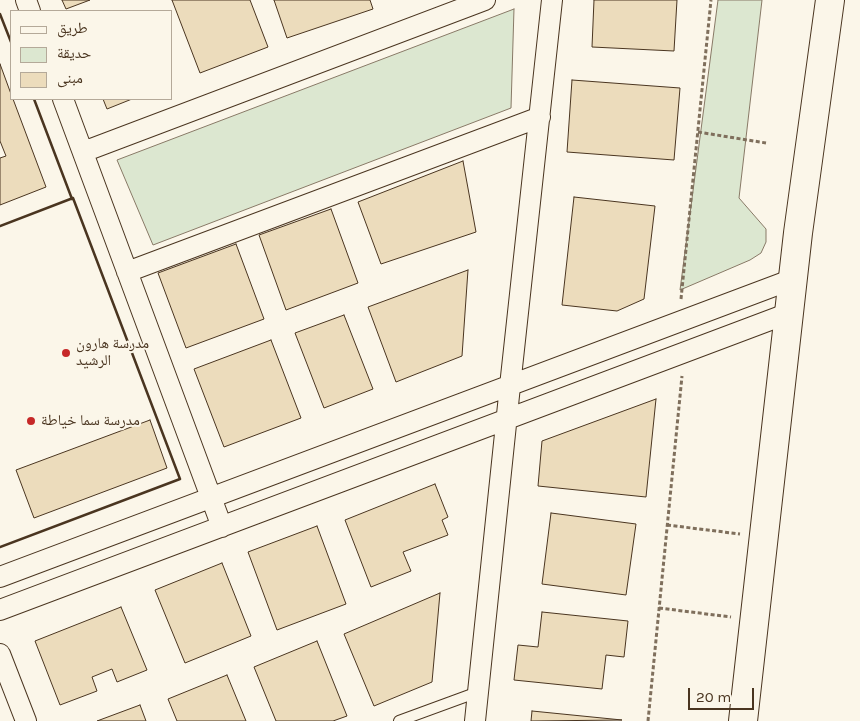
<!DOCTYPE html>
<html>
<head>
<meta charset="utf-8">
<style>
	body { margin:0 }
	#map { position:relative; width:860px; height:721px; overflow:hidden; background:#fbf6e9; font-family:Karla,"Noto Naskh Arabic",sans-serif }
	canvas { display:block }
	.legend { position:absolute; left:10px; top:10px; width:162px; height:90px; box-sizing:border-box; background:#fbf6e9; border:1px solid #b4a999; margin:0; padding:6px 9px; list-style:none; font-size:15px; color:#4a3520 }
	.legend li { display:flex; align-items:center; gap:10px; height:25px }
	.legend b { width:25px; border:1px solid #b4a999 }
	.scale { position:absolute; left:688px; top:688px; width:66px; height:22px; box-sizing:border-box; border:2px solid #4a3520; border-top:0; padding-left:6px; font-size:15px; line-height:18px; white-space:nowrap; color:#4a3520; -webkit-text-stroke:4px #fbf6e9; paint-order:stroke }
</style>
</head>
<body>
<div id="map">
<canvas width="860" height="721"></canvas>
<ul class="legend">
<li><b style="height:6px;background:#fbf6e9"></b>طريق</li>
<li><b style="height:14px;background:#dce7d0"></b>حديقة</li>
<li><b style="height:14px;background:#ecdcbc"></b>مبنى</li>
</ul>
<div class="scale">20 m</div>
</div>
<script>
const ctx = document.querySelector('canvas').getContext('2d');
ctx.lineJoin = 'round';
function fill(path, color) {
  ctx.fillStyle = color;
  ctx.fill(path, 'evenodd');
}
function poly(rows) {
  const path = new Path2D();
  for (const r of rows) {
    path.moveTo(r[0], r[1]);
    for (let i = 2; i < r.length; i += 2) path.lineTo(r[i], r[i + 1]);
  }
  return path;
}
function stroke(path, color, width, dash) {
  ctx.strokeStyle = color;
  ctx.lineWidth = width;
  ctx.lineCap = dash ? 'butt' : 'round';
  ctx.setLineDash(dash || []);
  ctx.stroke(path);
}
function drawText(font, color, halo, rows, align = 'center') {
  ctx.font = font + ' Karla,"Noto Naskh Arabic",sans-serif';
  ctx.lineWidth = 4;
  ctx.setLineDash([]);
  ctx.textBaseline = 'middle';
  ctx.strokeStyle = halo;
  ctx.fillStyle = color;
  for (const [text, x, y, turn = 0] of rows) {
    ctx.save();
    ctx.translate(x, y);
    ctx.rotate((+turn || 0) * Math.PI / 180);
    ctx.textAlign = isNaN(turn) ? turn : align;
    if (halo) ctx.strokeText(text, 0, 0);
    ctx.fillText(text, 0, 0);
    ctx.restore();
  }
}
const green = poly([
	[718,0,762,0,739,198,766,229,766,242,761,253,750,260,680,290,718,0],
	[514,9,511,108,153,245,117,160,514,9]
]);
const building = poly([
	[62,0,90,0,66,9,62,0],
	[172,0,250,0,268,47,200,73,172,0],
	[274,0,370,0,373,9,287,38,274,0],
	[594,0,677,0,674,51,592,47,594,0],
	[0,64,11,94,11,99,13,99,46,187,0,205,0,158,6,156,0,141,0,64],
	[572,80,680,88,674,160,567,152,572,80],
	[103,99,132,99,107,109,103,99],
	[463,161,476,232,381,264,358,202,463,161],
	[574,197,655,206,644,299,617,311,562,305,574,197],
	[331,209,358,283,286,310,259,235,331,209],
	[236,244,264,319,186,348,158,273,236,244],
	[468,270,462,356,396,382,368,307,468,270],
	[344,315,373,389,324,408,295,333,344,315],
	[271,340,301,418,224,447,194,369,271,340],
	[656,399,646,497,538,486,542,441,656,399],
	[150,420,167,468,34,518,16,470,150,420],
	[435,484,448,517,442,520,448,535,403,552,411,571,371,587,345,520,435,484],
	[551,513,636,524,626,595,542,584,551,513],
	[317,526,346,604,277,630,248,552,317,526],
	[222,563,251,636,185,663,155,590,222,563],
	[440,593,432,682,374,706,344,634,440,593],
	[121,607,147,670,117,682,112,669,92,677,97,691,60,705,35,641,121,607],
	[542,612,628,621,624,657,606,655,602,689,514,680,518,645,538,647,542,612],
	[317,641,347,716,333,721,276,721,254,667,317,641],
	[227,675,246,721,177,721,168,699,227,675],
	[140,705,146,721,97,721,140,705],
	[532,711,622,720,531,721,532,711]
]);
const path = poly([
	[698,132,766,143],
	[681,299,711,0],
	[667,525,740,534],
	[659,608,731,617],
	[648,721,682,376]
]);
const lane = poly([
	[399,721,478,692]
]);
const street = poly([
	[26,0,30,11],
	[63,99,222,527],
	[83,152,485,0],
	[127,272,540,117],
	[0,577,793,279],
	[0,610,789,313],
	[0,654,26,721],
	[475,721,510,386,552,0]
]);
const secondary = poly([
	[743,721,798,233,830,0]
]);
const wall = poly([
	[0,14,11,42],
	[34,99,72,199],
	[0,226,73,198,180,479,0,547]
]);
const markers = [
	[66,353,5,"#c62828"],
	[31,421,5,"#c62828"]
];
const poiNames = [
	["مدرسة هارون",76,344],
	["الرشيد",76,361],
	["مدرسة سما خياطة",41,421]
];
fill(green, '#dce7d0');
stroke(green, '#887966', 1);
fill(building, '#ecdcbc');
stroke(building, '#4a3520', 1);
stroke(lane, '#4a3520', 12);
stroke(street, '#4a3520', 22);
stroke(secondary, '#4a3520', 30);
stroke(path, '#7f6f5c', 3, [4, 2.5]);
stroke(lane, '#fbf6e9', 10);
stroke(street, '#fbf6e9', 20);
stroke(secondary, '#fbf6e9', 28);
stroke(wall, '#4a3520', 2.5);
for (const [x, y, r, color] of markers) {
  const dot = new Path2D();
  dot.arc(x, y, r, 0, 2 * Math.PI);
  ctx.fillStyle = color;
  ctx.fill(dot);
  stroke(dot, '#fbf6e9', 2);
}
drawText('15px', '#4a3520', '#fbf6e9', poiNames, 'left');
</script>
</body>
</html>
